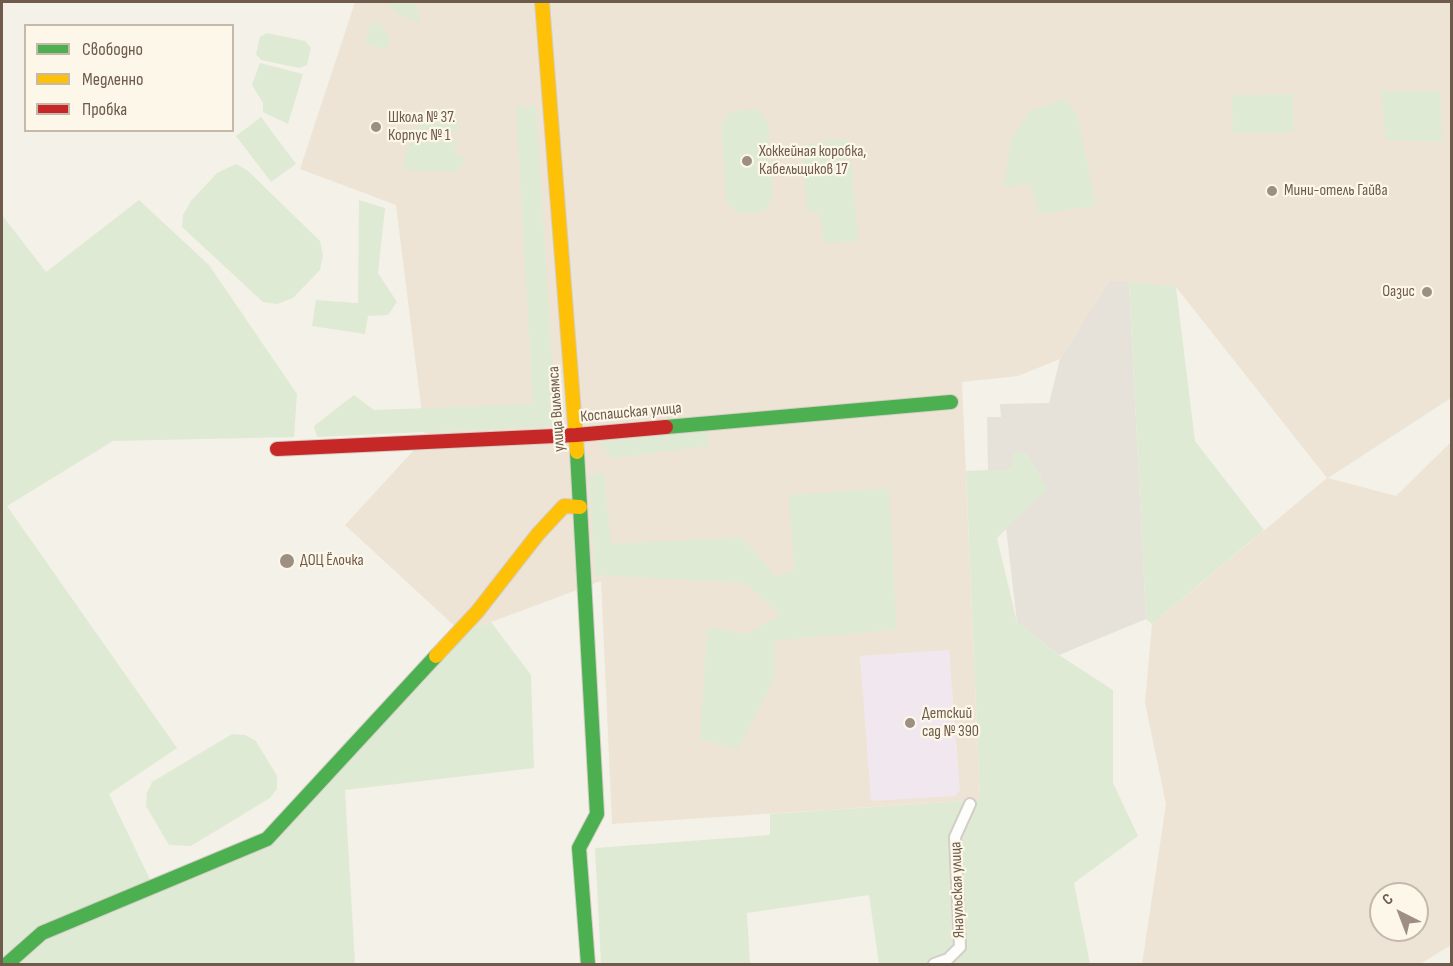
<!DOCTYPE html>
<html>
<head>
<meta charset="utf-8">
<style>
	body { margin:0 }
	#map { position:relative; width:1453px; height:966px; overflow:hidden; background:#f4f1e8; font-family:"Sofia Sans Condensed",sans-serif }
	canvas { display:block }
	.frame { position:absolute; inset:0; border:3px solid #6e5b4c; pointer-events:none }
	.legend { position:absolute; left:24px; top:24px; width:210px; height:108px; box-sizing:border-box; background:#fdf7e9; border:2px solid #c4b9aa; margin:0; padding:8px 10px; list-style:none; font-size:18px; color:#6e5b4c }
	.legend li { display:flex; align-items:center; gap:12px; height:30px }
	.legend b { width:30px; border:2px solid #c4b9aa }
	.north { position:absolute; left:1369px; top:882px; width:60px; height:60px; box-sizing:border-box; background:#fdf7e9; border:2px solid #c4b9aa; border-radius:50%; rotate:318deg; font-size:16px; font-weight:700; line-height:24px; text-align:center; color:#6e5b4c }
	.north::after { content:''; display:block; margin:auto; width:21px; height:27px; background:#9d9083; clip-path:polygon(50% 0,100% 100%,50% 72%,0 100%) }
</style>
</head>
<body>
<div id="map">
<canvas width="1453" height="966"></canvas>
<div class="frame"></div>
<ul class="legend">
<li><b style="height:8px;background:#4caf50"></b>Свободно</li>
<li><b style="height:8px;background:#ffc107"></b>Медленно</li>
<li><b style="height:8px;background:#c62828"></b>Пробка</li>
</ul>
<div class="north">С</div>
</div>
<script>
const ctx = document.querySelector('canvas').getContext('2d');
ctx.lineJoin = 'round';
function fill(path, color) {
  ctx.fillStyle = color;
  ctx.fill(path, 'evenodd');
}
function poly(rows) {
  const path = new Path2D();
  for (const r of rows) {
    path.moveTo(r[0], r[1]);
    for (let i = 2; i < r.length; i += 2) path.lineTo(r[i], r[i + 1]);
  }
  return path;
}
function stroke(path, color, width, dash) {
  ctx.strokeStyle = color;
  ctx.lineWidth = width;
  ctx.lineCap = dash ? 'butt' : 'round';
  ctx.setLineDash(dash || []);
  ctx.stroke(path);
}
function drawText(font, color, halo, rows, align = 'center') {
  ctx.font = font + ' "Sofia Sans Condensed",sans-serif';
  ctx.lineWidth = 4.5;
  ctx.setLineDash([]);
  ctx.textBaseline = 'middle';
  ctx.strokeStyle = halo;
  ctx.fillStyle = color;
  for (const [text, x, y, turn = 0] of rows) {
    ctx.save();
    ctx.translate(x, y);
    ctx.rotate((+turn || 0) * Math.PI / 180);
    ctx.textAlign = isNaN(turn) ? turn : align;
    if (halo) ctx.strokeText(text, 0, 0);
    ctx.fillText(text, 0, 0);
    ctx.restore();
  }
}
const residential = poly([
	[355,2,1451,2,1451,398,1328,478,1396,496,1451,442,1451,945,1420,964,1142,964,1166,804,1145,703,1152,624,1327,478,1176,287,1109,281,1060,359,1018,376,962,382,980,800,612,824,601,581,462,633,345,525,425,438,396,205,300,169],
	[1381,894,1417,894,1417,930,1381,930]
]);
const industrial = poly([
	[1109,281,1129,282,1146,619,1059,655,1017,622,1005,519,988,469,987,417,1001,417,1000,404,1049,403,1060,359]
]);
const education = poly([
	[949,650,960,790,955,796,871,801,860,656]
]);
const green = poly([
	[386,2,414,2,422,23,399,15],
	[371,22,381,24,390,40,387,49,365,44],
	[267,33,305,41,311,48,307,65,299,68,261,60,256,54,260,37],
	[260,63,303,74,288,124,263,112,263,103,252,85],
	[1381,91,1440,91,1442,142,1386,140],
	[1293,94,1294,132,1233,133,1232,95],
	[1066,99,1078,116,1096,206,1039,214,1030,184,1004,188,1011,138,1030,111],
	[536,105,556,426,317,437,314,426,354,395,374,410,533,404,516,107],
	[456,108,458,132,416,131,423,110],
	[744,110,758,110,768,122,773,198,764,211,751,213,737,213,726,201,721,125,730,112],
	[261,117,296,164,271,182,236,136],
	[832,140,849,140,859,241,824,243,820,214,807,211,801,148,806,144],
	[458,141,454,153,466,158,458,172,403,170,409,143],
	[236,164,247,170,320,241,323,255,320,270,293,298,277,304,263,302,182,227,183,215,191,201,217,173],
	[139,200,209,265,297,394,294,437,113,441,7,506,177,748,109,794,156,892,269,846,462,633,491,622,531,675,534,768,345,790,355,964,2,964,2,215,46,272],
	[359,200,385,208,378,273,397,302,388,315,368,316,365,334,312,326,316,300,358,303],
	[1129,282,1176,287,1195,441,1264,530,1152,624,1146,619],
	[708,432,708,446,613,458,598,442],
	[1026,452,1048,488,997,538,1017,622,1059,655,1113,690,1113,783,1138,836,1074,883,1090,964,879,964,869,895,747,913,750,964,601,964,595,848,770,835,770,814,980,800,966,471,1011,469,1013,453],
	[604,474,611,544,742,537,776,577,794,571,789,495,889,488,897,629,775,641,775,677,738,749,700,739,707,627,747,634,780,615,746,583,595,575,589,475],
	[232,734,245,735,256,741,277,776,277,789,270,798,191,846,169,845,146,806,147,793,152,782]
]);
const street = poly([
	[934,964,948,959,960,947,955,837,970,804]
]);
const fast = poly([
	[666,427,951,402],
	[577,452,597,814,579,848,588,964],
	[7,964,42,933,267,839,436,656]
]);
const slow = poly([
	[542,2,577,452],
	[436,656,477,612,538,534,564,506,580,507]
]);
const jam = poly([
	[277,449,576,435,666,427]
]);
const markers = [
	[376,127,6,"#9d9083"],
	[747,161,6,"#9d9083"],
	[1272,191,6,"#9d9083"],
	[1427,292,6,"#9d9083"],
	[287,561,8,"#9d9083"],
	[910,723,6,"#9d9083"]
];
const poiNames = [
	["Школа № 37.",388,118],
	["Корпус № 1",388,136],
	["Хоккейная коробка,",759,152],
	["Кабельщиков 17",759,170],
	["Мини-отель Гайва",1284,191],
	["Оазис",1415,292,"right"],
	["ДОЦ Ёлочка",300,561],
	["Детский",922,714],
	["сад № 390",922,732]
];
const streetNames = [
	["улица Вильямса",557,409,-94],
	["Коспашская улица",631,413,-5],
	["Янаульская улица",958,890,-92]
];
fill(residential, '#ede4d6');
fill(industrial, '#e6e1d9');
fill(education, '#f1e8ef');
fill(green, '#dfead4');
stroke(street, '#d3cec7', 14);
stroke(fast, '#d4cec6', 16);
stroke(slow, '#d4cec6', 16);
stroke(jam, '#d4cec6', 16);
stroke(street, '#fdfdfc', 10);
stroke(fast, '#4caf50', 14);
stroke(slow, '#ffc107', 14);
stroke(jam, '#c62828', 14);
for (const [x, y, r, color] of markers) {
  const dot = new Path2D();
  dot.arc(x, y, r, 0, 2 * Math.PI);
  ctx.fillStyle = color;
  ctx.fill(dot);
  stroke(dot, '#fdf7e9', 2);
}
drawText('16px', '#6e5b4c', '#fdf7e9', poiNames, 'left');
drawText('16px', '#6e5b4c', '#fdf7e9', streetNames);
</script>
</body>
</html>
